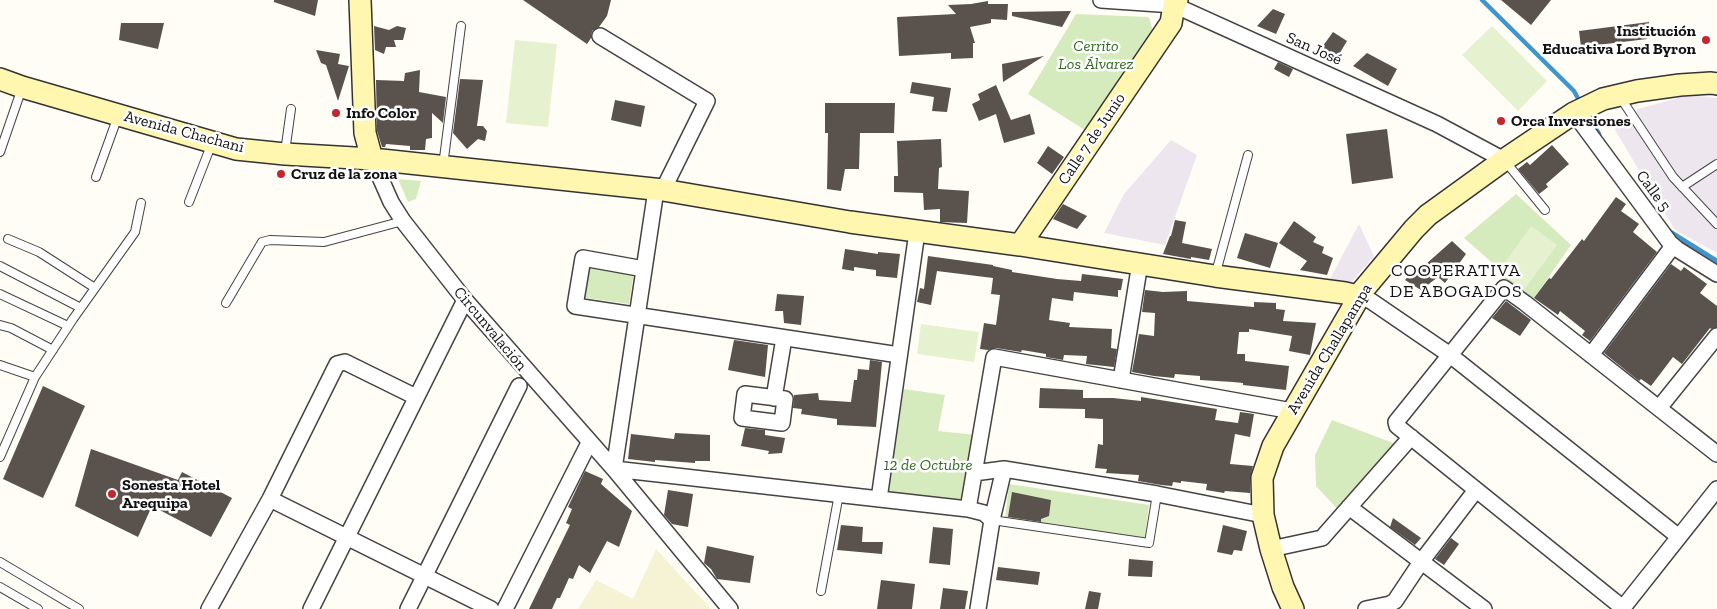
<!DOCTYPE html>
<html>
<head>
<meta charset="utf-8">
<style>
	body { margin:0 }
	canvas { display:block; background:#fffdf5 }
</style>
</head>
<body>
<canvas width="1717" height="609"></canvas>
<script>
const ctx = document.querySelector('canvas').getContext('2d');
ctx.lineJoin = 'round';
function fill(path, color) {
  ctx.fillStyle = color;
  ctx.fill(path, 'evenodd');
}
function poly(rows) {
  const path = new Path2D();
  for (const r of rows) {
    path.moveTo(r[0], r[1]);
    for (let i = 2; i < r.length; i += 2) path.lineTo(r[i], r[i + 1]);
  }
  return path;
}
function stroke(path, color, width, dash) {
  ctx.strokeStyle = color;
  ctx.lineWidth = width;
  ctx.lineCap = dash ? 'butt' : 'round';
  ctx.setLineDash(dash || []);
  ctx.stroke(path);
}
function drawText(font, color, halo, rows, align = 'center') {
  ctx.font = font + ' "Zilla Slab",serif';
  ctx.lineWidth = 5;
  ctx.setLineDash([]);
  ctx.textBaseline = 'middle';
  ctx.strokeStyle = halo;
  ctx.fillStyle = color;
  for (const [text, x, y, turn = 0] of rows) {
    ctx.save();
    ctx.translate(x, y);
    ctx.rotate((+turn || 0) * Math.PI / 180);
    ctx.textAlign = isNaN(turn) ? turn : align;
    if (halo) ctx.strokeText(text, 0, 0);
    ctx.fillText(text, 0, 0);
    ctx.restore();
  }
}
const industrial = poly([
	[1689,95,1717,98,1717,253,1675,230,1612,125,1638,109],
	[1171,140,1197,155,1165,245,1104,233,1124,194],
	[1359,224,1374,256,1351,283,1329,281]
]);
const farmland = poly([
	[656,549,711,609,578,609,596,580,633,599]
]);
const green = poly([
	[1076,14,1149,17,1154,36,1088,132,1028,94],
	[398,179,421,181,416,199,408,202],
	[1516,194,1571,245,1534,298,1531,300,1500,277,1497,267,1464,238],
	[586,264,634,272,629,304,580,297],
	[904,389,945,395,938,431,976,435,965,502,887,494],
	[1332,420,1404,447,1345,517,1316,486,1315,455],
	[1009,484,1149,505,1145,537,1126,536,1005,519]
]);
const pitch = poly([
	[1492,26,1547,81,1518,111,1462,55],
	[515,40,557,44,548,127,506,123],
	[1531,226,1557,245,1524,290,1499,271],
	[921,324,979,332,974,362,917,354]
]);
const stream = poly([
	[1482,0,1574,91,1581,104],
	[1586,113,1599,134],
	[1669,231,1717,261]
]);
const building = poly([
	[274,0,318,0,315,16,274,2],
	[523,0,611,0,607,16,599,27,592,31,591,38,587,44],
	[1501,0,1551,0,1531,25],
	[988,1,988,4,1008,4,1007,20,991,19,991,23,970,27,975,43,973,43,973,58,951,59,951,53,899,56,897,17,956,14,948,5,971,4],
	[1273,9,1285,14,1276,34,1257,26],
	[1071,11,1062,27,1012,16,1012,12],
	[1649,22,1647,39,1581,47,1579,31],
	[121,23,164,23,158,49,119,40],
	[374,26,389,30,397,26,406,28,403,40,394,40,396,47,386,47,384,54,375,50],
	[1333,32,1347,41,1338,56,1320,50],
	[316,50,340,54,338,64,349,66,338,101,326,65,321,63],
	[1367,53,1397,69,1388,86,1353,66],
	[1044,56,1003,82,1002,64],
	[1278,62,1293,69,1289,77,1274,69],
	[420,70,419,92,446,97,443,123,432,113,432,138,426,139,425,150,410,150,410,146,386,144,385,147,382,147,377,131,376,80,404,81,405,73],
	[460,79,483,80,477,126,483,126,487,131,485,141,478,139,467,149,453,133],
	[912,82,951,88,947,112,932,111,934,97,910,93],
	[996,85,1011,120,1030,114,1035,134,1004,143,996,114,979,121,972,104,980,100,978,94],
	[615,100,645,106,641,127,611,120],
	[825,103,895,103,894,133,860,133,859,169,845,169,841,191,827,189,828,133,825,133],
	[1387,129,1393,178,1352,184,1346,134],
	[941,139,942,167,939,168,938,189,969,191,967,223,940,222,940,209,924,210,923,193,894,192,894,176,898,176,897,141],
	[1552,145,1569,164,1546,184,1548,187,1539,194,1518,169,1527,162,1530,165],
	[1048,146,1064,157,1052,174,1037,163],
	[1616,197,1626,204,1621,211,1639,224,1633,232,1657,252,1590,341,1582,335,1585,331,1560,311,1558,315,1534,298,1549,278,1551,279,1582,239,1584,241],
	[1063,204,1087,216,1077,229,1053,219],
	[1175,220,1186,222,1182,243,1212,249,1209,260,1191,257,1191,259,1163,254,1170,236,1171,236],
	[1294,221,1316,237,1313,242,1324,247,1322,253,1333,258,1327,275,1300,270,1307,261,1279,243],
	[1245,233,1278,243,1270,268,1237,258],
	[1452,241,1466,254,1445,283,1438,277,1421,290,1405,280,1414,270,1417,272],
	[845,249,878,254,878,252,900,254,897,278,876,276,876,270,854,267,854,271,842,269],
	[928,256,993,265,993,266,1012,270,1012,272,1057,279,1081,281,1082,274,1123,279,1121,290,1118,290,1118,297,1074,292,1073,301,1052,298,1049,320,1070,323,1069,327,1112,329,1111,348,1117,349,1114,367,1086,364,1087,356,1064,355,1063,360,1046,357,1046,354,1022,350,1021,352,996,348,988,350,980,349,984,323,996,325,1000,295,991,294,993,278,937,271,931,305,917,302,920,288,924,289],
	[1671,264,1681,271,1684,267,1707,284,1700,293,1717,306,1717,327,1711,329,1710,328,1682,364,1673,357,1651,386,1641,379,1639,381,1604,353],
	[1145,290,1163,292,1187,291,1187,301,1254,307,1254,302,1276,303,1276,309,1285,310,1283,321,1316,323,1310,355,1289,351,1292,336,1249,329,1249,332,1239,332,1237,354,1245,354,1245,361,1289,366,1286,390,1243,385,1243,383,1233,382,1200,380,1200,376,1175,374,1174,378,1154,376,1132,372,1139,334,1154,336,1155,313,1142,312],
	[777,294,804,296,801,325,784,323,783,311,775,311],
	[1506,301,1531,320,1520,336,1492,318],
	[734,340,768,345,765,377,728,370],
	[870,360,882,362,876,427,837,425,837,419,801,414,802,409,793,408,794,395,818,393,819,400,851,402,854,380,857,380,858,369,869,370],
	[43,386,85,406,43,498,3,479],
	[1040,388,1083,390,1083,398,1113,398,1141,401,1141,397,1217,409,1215,420,1238,423,1240,412,1254,414,1250,437,1235,434,1230,464,1253,466,1250,478,1250,493,1225,491,1224,493,1206,490,1207,484,1181,481,1181,483,1173,482,1172,486,1161,485,1138,481,1139,475,1106,473,1107,469,1095,468,1098,444,1103,445,1103,419,1085,418,1085,409,1039,408],
	[745,428,765,430,765,435,785,438,782,453,768,454,769,451,741,446],
	[675,433,710,435,710,461,695,461,695,463,655,460,655,462,628,459,631,434,674,439],
	[91,449,178,480,182,472,232,498,211,537,152,506,138,537,75,506],
	[585,471,603,479,601,484,632,511,619,547,607,541,590,573,579,565,573,579,569,578,560,598,557,598,552,609,529,609,570,525,566,523,572,509,568,507],
	[668,490,693,494,688,527,672,524,664,515],
	[1012,492,1051,500,1049,516,1041,519,1041,522,1008,517],
	[1393,518,1421,538,1415,545,1390,527],
	[841,525,863,527,862,542,883,542,882,554,837,550],
	[1223,525,1247,531,1242,551,1234,550,1232,555,1217,552],
	[933,527,953,529,950,565,929,563],
	[1451,538,1459,544,1444,565,1435,559],
	[707,546,754,556,750,583,717,579,711,569,704,563],
	[1129,559,1153,561,1152,577,1128,576],
	[998,567,1040,572,1038,585,996,580],
	[881,580,915,584,912,609,877,609],
	[943,588,968,591,965,609,940,609],
	[1089,591,1101,593,1098,609,1085,609]
]);
const lane = poly([
	[1620,97,1673,177,1717,224],
	[0,152,22,88],
	[285,152,291,109],
	[1505,161,1545,210],
	[443,166,461,26],
	[96,177,118,116],
	[1682,187,1717,164],
	[189,202,212,143],
	[8,239,39,252,95,288],
	[0,266,81,308],
	[1215,276,1248,155],
	[0,294,68,326],
	[226,303,262,242,270,240,324,242,403,221],
	[0,325,11,328,53,350],
	[0,365,35,377],
	[0,457,35,377,73,319,135,232,141,203],
	[992,520,1149,543,1157,494],
	[0,562,79,609],
	[0,587,38,609],
	[821,591,839,494]
]);
const street = poly([
	[1101,0,1174,5,1437,124,1504,160],
	[600,36,707,101,663,190],
	[1574,113,1670,243,1677,249,1717,274],
	[372,159,391,202,403,221,465,300,614,469,730,609],
	[644,269,583,258,575,306,899,355],
	[1358,296,1371,301,1450,355,1679,537],
	[1591,355,1673,246],
	[1121,380,1140,263],
	[745,394,785,399,782,423,742,418,745,394],
	[774,398,784,338],
	[1659,408,1717,336],
	[614,469,968,509,984,513,992,520],
	[614,469,656,190],
	[974,473,1004,469,1157,494,1263,515],
	[270,499,491,609],
	[879,499,917,232],
	[1349,507,1484,609],
	[968,509,994,357,1292,411],
	[1271,549,1322,538,1411,437],
	[1623,608,1397,426,1396,422,1504,288,1525,303,1717,454],
	[209,609,270,499,337,364,345,362,416,397],
	[311,609,465,300],
	[408,609,519,386],
	[505,609,589,443],
	[978,609,992,520,1004,469],
	[1366,609,1390,604,1395,601,1421,562,1476,490],
	[1622,609,1717,489]
]);
const secondary = poly([
	[360,0,365,133,372,159],
	[0,79,22,87,236,149,285,154,372,159,663,190,850,222,1020,245,1215,276,1345,293,1358,296],
	[1020,245,1171,23,1174,5,1177,0],
	[1293,609,1283,587,1271,549,1263,515,1262,478,1273,446,1363,290,1414,229,1428,215,1504,160,1574,113,1603,99,1637,91,1680,85,1711,83,1717,84]
]);
const markers = [
	[1706,40,5,"#c4262e"],
	[336,113,5,"#c4262e"],
	[1501,121,5,"#c4262e"],
	[281,174,5,"#c4262e"],
	[112,494,5,"#c4262e"]
];
const poiNames = [
	["Institución",1696,31,"right"],
	["Educativa Lord Byron",1696,49,"right"],
	["Info Color",346,113],
	["Orca Inversiones",1511,121],
	["Cruz de la zona",291,174],
	["Sonesta Hotel",122,485],
	["Arequipa",122,503]
];
const parkNames = [
	["Cerrito",1096,46],
	["Los Álvarez",1096,64],
	["12 de Octubre",928,465]
];
const streetNames = [
	["San José",1314,49,24],
	["Avenida Chachani",184,132,15],
	["Calle 7 de Junio",1092,139,-56],
	["Calle 5",1653,191,54],
	["Circunvalación",490,329,50],
	["Avenida Challapampa",1330,349,-59]
];
const neighbourhoodNames = [
	["COOPERATIVA",1456,271],
	["DE ABOGADOS",1456,292]
];
fill(industrial, '#eee6ef');
fill(farmland, '#f6f3d4');
fill(green, '#d5ebbd');
fill(pitch, '#e6f2cf');
stroke(stream, '#3f96cf', 4.5);
fill(building, '#5a524d');
stroke(lane, '#444', 10);
stroke(street, '#444', 18);
stroke(secondary, '#333', 24);
stroke(lane, '#fff', 8);
stroke(street, '#fff', 15);
stroke(secondary, '#fff6b0', 21);
for (const [x, y, r, color] of markers) {
  const dot = new Path2D();
  dot.arc(x, y, r, 0, 2 * Math.PI);
  ctx.fillStyle = color;
  ctx.fill(dot);
  stroke(dot, '#fff', 2);
}
drawText('bold 16px', '#111', '#fff', poiNames, 'left');
drawText('italic 16px', '#2f6b1f', '#fff', parkNames);
drawText('16px', '#111', '#fff', streetNames);
ctx.letterSpacing = '1px';
drawText('18px', '#111', '#fff', neighbourhoodNames);
ctx.letterSpacing = '0px';
</script>
</body>
</html>
